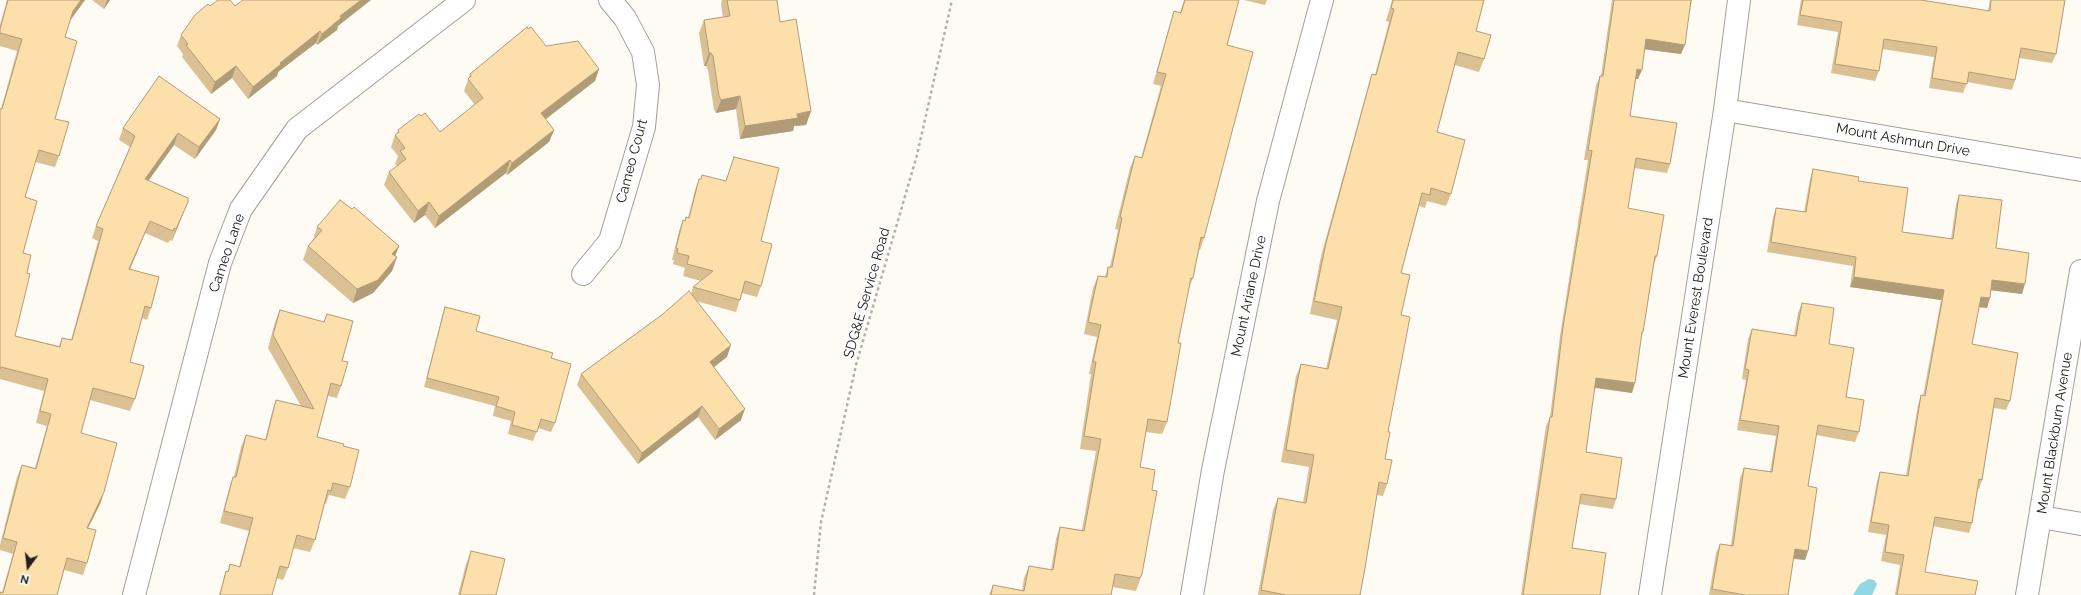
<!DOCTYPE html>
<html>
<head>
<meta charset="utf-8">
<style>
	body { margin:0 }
	#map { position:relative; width:2081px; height:595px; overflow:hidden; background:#fefaf4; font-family:Raleway,sans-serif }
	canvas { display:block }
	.north { position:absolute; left:8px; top:547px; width:40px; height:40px; -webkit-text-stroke:3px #fff; paint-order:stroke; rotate:195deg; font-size:11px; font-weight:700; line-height:16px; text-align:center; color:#22211f }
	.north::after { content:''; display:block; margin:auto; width:14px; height:18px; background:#22211f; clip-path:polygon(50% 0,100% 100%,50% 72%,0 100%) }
</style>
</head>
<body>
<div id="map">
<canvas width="2081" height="595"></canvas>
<div class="north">N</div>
</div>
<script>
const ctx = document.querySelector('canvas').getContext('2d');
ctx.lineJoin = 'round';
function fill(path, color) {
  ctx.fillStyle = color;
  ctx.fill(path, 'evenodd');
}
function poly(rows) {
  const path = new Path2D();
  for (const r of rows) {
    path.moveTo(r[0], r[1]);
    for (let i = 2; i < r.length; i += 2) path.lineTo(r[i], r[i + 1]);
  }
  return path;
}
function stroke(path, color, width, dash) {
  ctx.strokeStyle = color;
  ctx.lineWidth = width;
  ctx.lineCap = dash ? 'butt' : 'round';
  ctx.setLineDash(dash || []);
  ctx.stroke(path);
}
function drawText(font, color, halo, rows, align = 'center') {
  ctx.font = font + ' Raleway,sans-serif';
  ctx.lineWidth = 3.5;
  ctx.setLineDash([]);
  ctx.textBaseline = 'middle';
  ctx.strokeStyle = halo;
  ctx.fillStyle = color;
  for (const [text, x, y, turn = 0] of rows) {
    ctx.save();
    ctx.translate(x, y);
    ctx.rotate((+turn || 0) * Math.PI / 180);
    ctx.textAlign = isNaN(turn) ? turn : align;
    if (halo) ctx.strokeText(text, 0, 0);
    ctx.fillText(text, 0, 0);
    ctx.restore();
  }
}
const water = poly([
	[1869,579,1874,580,1877,584,1872,595,1853,595,1860,584]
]);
const path = poly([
	[814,595,821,522,856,365,917,155,952,0]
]);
const minor = poly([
	[1725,110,2081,170],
	[583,274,610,241,644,127,648,85,643,52,625,18,610,0],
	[2041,517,2081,524],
	[134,595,220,263,241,209,297,129,464,0],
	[1192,595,1213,470,1268,201,1322,0],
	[1650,595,1725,110,1739,0],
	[2027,595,2081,271]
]);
const wall = poly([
	[7,0,85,0,70,21,65,37,55,119,59,156,55,167,35,162,25,197,23,253,27,273,15,336,59,346,62,338,71,340,98,241,92,238,96,226,130,147,119,140,123,128,220,119,216,130,195,159,174,145,148,181,183,214,172,241,170,240,168,243,145,233,130,269,151,308,147,320,142,318,130,362,135,399,130,411,90,400,81,433,104,492,100,504,88,528,87,563,83,575,64,570,57,595,2,592,13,554,0,550,0,545,17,477,22,465,35,468,47,426,36,423,44,391,0,379,0,109,1,109,17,51,0,46,0,25],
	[92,0,110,0,104,9],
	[722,0,777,0,780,22,811,111,806,125,794,126,793,131,740,139,736,109,716,113,714,110,708,70,706,66,704,66,699,33,704,20,723,17,721,4],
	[1184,0,1239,0,1227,45,1204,238,1200,250,1199,250,1193,278,1188,290,1178,343,1167,422,1162,434,1146,432,1140,467,1152,490,1142,574,1136,591,1112,587,1111,595,989,595,993,585,1022,590,1024,578,1029,566,1051,570,1056,539,1060,527,1082,530,1096,451,1080,449,1091,374,1089,374,1097,337,1084,334,1093,288,1098,276,1105,277,1108,267,1110,267,1118,230,1115,229,1130,168,1135,156,1141,158,1161,86,1153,84,1170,24,1174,11,1180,13],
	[1244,0,1267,0,1265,5],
	[1392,0,1484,0,1476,31,1484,59,1479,72,1455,65,1437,132,1451,194,1446,206,1427,201,1425,208,1419,206,1401,273,1401,315,1385,459,1387,484,1383,496,1377,495,1360,595,1258,595,1273,510,1278,498,1303,503,1309,467,1281,462,1291,406,1296,376,1301,364,1326,369,1337,320,1310,314,1321,256,1368,87,1372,74,1375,75,1389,22,1386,21],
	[1612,0,1692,0,1681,54,1645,49,1638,79,1636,79,1630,116,1670,164,1667,173,1634,168,1628,208,1657,256,1654,264,1643,332,1641,339,1632,393,1594,388,1586,452,1616,499,1613,509,1579,504,1572,548,1600,595,1521,595,1546,426,1550,417,1560,336,1588,160,1584,160,1596,85,1600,76,1601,76],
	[1801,0,1921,0,1988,11,1990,0,2063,0,2056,54,2052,63,2019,58,2015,80,2012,90,1967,82,1963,93,1929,88,1934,57,1882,49,1879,71,1875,81,1831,73,1838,32,1797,25],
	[210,6,235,6,338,26,337,30,317,45,316,43,278,72,277,76,248,99,232,78,211,94,182,57,183,54,177,46,181,35],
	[546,46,599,69,595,81,545,119,554,130,549,142,507,175,506,173,435,228,425,215,414,223,384,185,389,172,397,166,395,164,398,156,391,147,395,135,397,134,398,130,421,116,440,132,475,105,464,91,470,74],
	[1813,169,1858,181,1902,232,1951,239,1956,204,1959,195,1996,248,2022,294,1991,290,1987,308,1979,307,1972,344,2010,401,2006,410,1994,408,1982,480,1979,489,1978,489,1972,523,1969,533,1933,526,1925,572,1975,595,1895,595,1900,565,1881,561,1886,535,1868,532,1877,481,1880,472,1906,476,1918,405,1921,395,1923,396,1941,300,1850,287,1853,266,1767,252,1773,217,1776,208,1804,212,1810,179],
	[702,175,761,241,761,286,757,297,742,293,736,312,696,301,727,357,714,367,741,420,715,440,698,417,638,464,577,385,581,374,691,294,693,287,701,281,683,276,685,268,673,264,674,260,672,260,679,231,683,220,685,221,688,218,695,190,699,179,701,179],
	[317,227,399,246,395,256,397,257,392,271,373,293,353,303,303,260,308,246,313,240],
	[1802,303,1829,344,1859,432,1855,442,1816,435,1808,486,1808,551,1805,560,1793,559,1788,595,1709,595,1716,553,1720,544,1731,545,1740,478,1744,468,1770,472,1776,436,1737,430,1746,380,1742,379,1748,339,1752,329,1794,336,1798,313],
	[445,307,476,331,551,358,555,423,551,432,538,428,533,441,508,434,511,421,493,416,495,406,424,387,442,317],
	[280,310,342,361,341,386,337,398,328,396,317,437,343,446,350,487,345,499,329,495,326,504,324,503,315,540,310,552,293,548,288,568,283,580,276,578,272,595,219,595,226,571,228,572,230,564,239,567,249,531,220,523,229,489,233,477,234,477,241,447,246,435,265,440,272,412,276,400,301,406,268,348,275,322],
	[471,551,496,595,458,595,466,564]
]);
const shadedWall = poly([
	[81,0,85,0,68,23,73,11],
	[107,0,110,0,104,9],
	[361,0,371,0,338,26,337,30,317,45,322,34,340,16],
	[320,31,316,43,278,72,277,76,248,99,253,87,280,63],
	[1646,39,1685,45,1681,54,1642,49],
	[709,53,711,53,706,66,704,66],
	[236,66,232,78,211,94,215,82],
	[599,69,595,81,537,126,541,113],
	[1637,69,1642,70,1638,79,1634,79],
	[740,96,736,109,716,113,721,100],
	[811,111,806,125,794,126,793,131,740,139,745,126,797,114],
	[220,119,216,130,195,159,199,147],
	[554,130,549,142,507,175,512,163],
	[178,133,174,145,141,191,145,179],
	[510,160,506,173,435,228,439,216],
	[188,202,183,214,172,241,176,229],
	[429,202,425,215,414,223,418,211],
	[150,221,125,281,129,269],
	[399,246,394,259,392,254],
	[397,257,392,271,373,293,353,303,357,289],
	[1854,277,1944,290,1941,300,1850,287],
	[1992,280,2025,284,2022,294,1989,290],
	[1981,297,1990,298,1987,308,1978,307],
	[731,345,727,357,706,373,710,362],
	[1596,378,1635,383,1632,393,1592,387],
	[702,406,698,417,638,464,642,453],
	[745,409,741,420,715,440,719,429],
	[104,492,100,504,82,540,87,528],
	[1795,549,1808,551,1805,560,1791,558]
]);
const building = poly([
	[8,0,81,0,73,11,65,37,77,41,55,119,69,122,59,156,39,150,25,197,37,201,23,253,31,255,27,273,30,274,15,336,60,347,62,338,72,340,103,229,96,226,135,136,123,128,159,76,220,119,199,147,178,133,145,179,188,198,188,202,176,229,174,228,173,231,150,221,129,269,159,277,151,308,145,306,130,362,144,366,135,399,93,388,81,433,117,443,104,492,87,528,96,530,87,563,67,558,57,595,0,595,0,592,3,593,17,542,3,538,22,465,36,469,51,414,40,411,48,379,1,367,0,369,0,109,2,109,22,39,0,33,0,29,8,0],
	[218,0,230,0,235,6,243,0,361,0,340,16,341,18,322,34,320,31,280,63,281,64,253,87,236,66,215,82,186,45,188,44,181,35,195,15,208,4,210,6,218,0],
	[727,0,777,0,780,22,796,19,811,111,797,114,798,118,745,126,740,96,721,100,719,96,713,56,711,53,709,53,704,20,730,16,727,0],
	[1185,0,1239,0,1227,45,1253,52,1204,238,1201,237,1193,278,1191,278,1178,343,1181,343,1167,422,1148,419,1140,467,1155,470,1152,490,1157,491,1142,574,1140,578,1115,574,1111,595,991,595,993,585,1024,591,1029,566,1053,570,1060,527,1084,531,1101,439,1084,436,1096,362,1093,362,1101,325,1088,322,1098,276,1107,277,1108,267,1112,267,1122,218,1120,217,1135,156,1142,158,1166,74,1157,72,1174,11,1181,13,1185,0],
	[1393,0,1484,0,1476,31,1491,35,1484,59,1458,52,1437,132,1465,140,1451,194,1431,188,1430,195,1422,193,1401,273,1410,275,1401,315,1410,317,1388,432,1390,432,1385,459,1392,460,1387,484,1379,482,1365,568,1360,595,1286,595,1261,590,1278,498,1306,503,1314,455,1286,450,1295,393,1301,364,1328,369,1342,307,1314,301,1326,243,1372,74,1376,75,1394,9,1391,8,1393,0],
	[1614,0,1691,0,1685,45,1646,39,1642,70,1637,69,1630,116,1677,123,1670,164,1636,158,1628,208,1664,215,1657,256,1655,256,1643,332,1642,332,1635,383,1596,378,1586,452,1622,458,1616,499,1581,494,1572,548,1606,553,1600,595,1523,595,1550,417,1552,417,1563,327,1592,151,1588,150,1600,76,1603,76,1614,0],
	[1803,0,1921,0,1990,11,1991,0,2065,0,2056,54,2021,48,2015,80,1969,72,1967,84,1932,78,1937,47,1884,39,1879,71,1835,64,1842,22,1800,15,1803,0],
	[527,27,528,29,531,27,546,46,578,41,599,69,541,113,554,130,512,163,510,160,439,216,429,202,418,211,389,172,406,159,400,151,405,148,395,135,399,132,398,130,419,114,421,116,425,113,440,132,483,98,468,79,471,76,470,74,527,27],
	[734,157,779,168,761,241,772,244,761,286,745,281,740,300,693,287,713,271,687,264,689,256,677,253,678,249,676,248,683,220,685,221,686,217,689,218,699,179,701,179,702,175,726,181,734,157],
	[1813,169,1859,177,1858,181,1908,188,1902,232,1953,239,1959,195,2002,200,1996,248,2029,253,2025,284,1992,280,1990,298,1981,297,1972,344,2018,353,2010,401,1995,398,1982,480,1979,479,1972,523,1935,517,1925,572,1978,581,1975,595,1897,595,1904,555,1885,552,1889,525,1871,522,1880,472,1908,476,1921,395,1925,396,1944,290,1854,277,1856,257,1771,242,1776,208,1806,212,1813,169],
	[340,200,352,209,354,207,399,246,392,254,397,257,378,280,357,289,308,246,322,230,317,227,340,200],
	[689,291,731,345,710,362,745,409,719,429,702,406,642,453,581,374,663,314,689,291],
	[1802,303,1834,308,1829,344,1854,348,1846,397,1864,400,1859,432,1818,425,1808,486,1817,488,1808,551,1795,549,1788,595,1745,595,1712,589,1720,544,1733,546,1744,468,1772,472,1779,426,1740,420,1749,370,1745,369,1752,329,1796,336,1802,303],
	[445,307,480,316,476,331,553,353,551,358,571,364,555,423,541,419,537,432,512,425,515,412,496,406,499,397,427,378,445,307],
	[280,310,324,322,327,314,353,321,342,361,348,362,341,386,331,383,317,437,344,444,343,446,359,450,350,487,333,483,331,491,328,490,315,540,297,535,288,568,280,566,272,595,220,595,226,571,228,572,230,564,240,567,253,518,224,511,233,477,236,477,246,435,266,440,276,400,314,409,273,335,280,310],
	[471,551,505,559,496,595,460,595,471,551]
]);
const streetNames = [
	["Mount Ashmun Drive",1903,140,10],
	["Cameo Court",632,161,-75],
	["Cameo Lane",227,253,-71],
	["SDG&E Service Road",867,293,-74],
	["Mount Ariane Drive",1249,296,-78],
	["Mount Everest Boulevard",1696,298,-81],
	["Mount Blackburn Avenue",2055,433,-81]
];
fill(water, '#8fd9e4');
stroke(minor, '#a39f99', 24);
stroke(path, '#b3b0ab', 2.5, [3, 3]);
stroke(minor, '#fff', 22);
fill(wall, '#dac093');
fill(shadedWall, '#b19c78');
fill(building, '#fddfab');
stroke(building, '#b19c78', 1);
drawText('14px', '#22211f', '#fff', streetNames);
</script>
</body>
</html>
